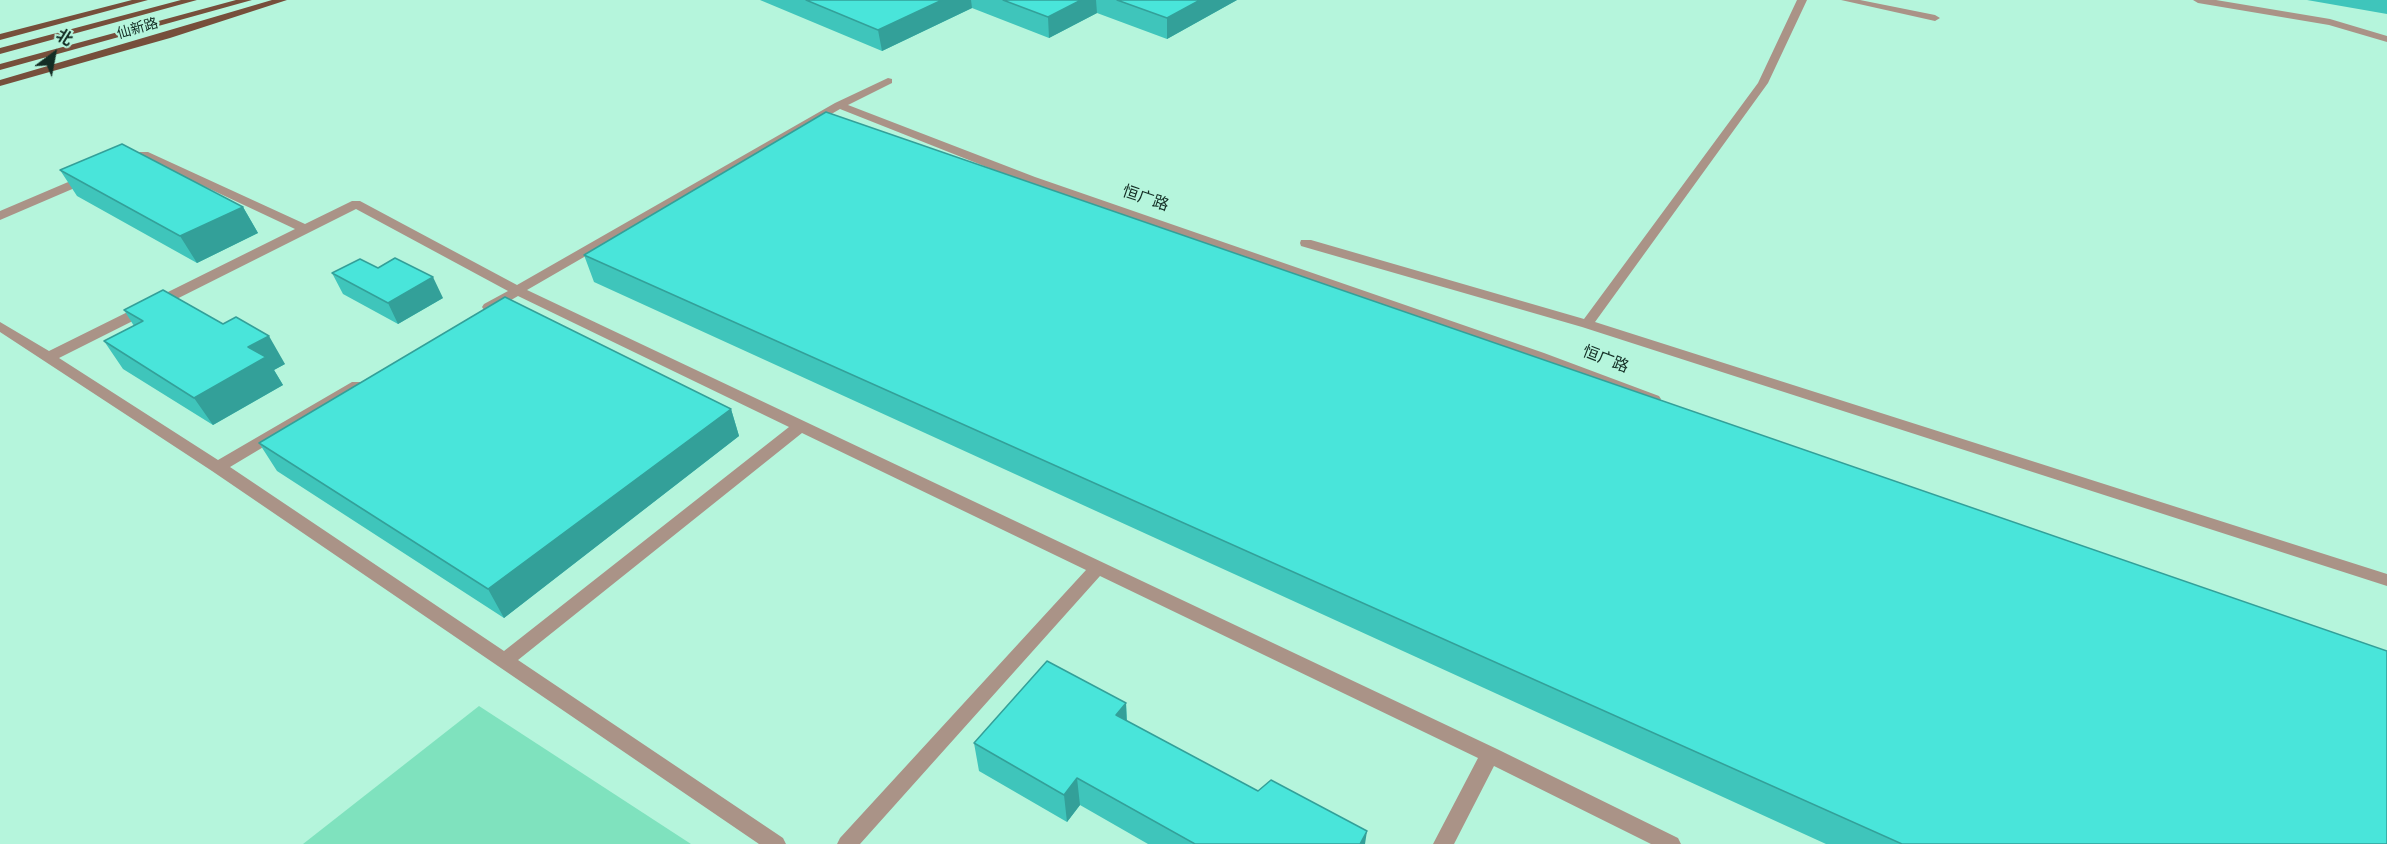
<!DOCTYPE html>
<html>
<head>
<meta charset="utf-8">
<style>
	body { margin:0 }
	#map { position:relative; width:2387px; height:844px; overflow:hidden; background:#b5f5dc; font-family:Overpass,"Noto Sans SC",sans-serif }
	canvas { display:block }
	.north { position:absolute; left:24px; top:24px; width:60px; height:60px; -webkit-text-stroke:4px #b5f5dc; paint-order:stroke; rotate:32deg; font-size:16px; font-weight:700; line-height:24px; text-align:center; color:#132d24 }
	.north::after { content:''; display:block; margin:auto; width:21px; height:27px; background:#132d24; clip-path:polygon(50% 0,100% 100%,50% 72%,0 100%) }
</style>
</head>
<body>
<div id="map">
<canvas width="2387" height="844"></canvas>
<div class="north">北</div>
</div>
<script>
const ctx = document.querySelector('canvas').getContext('2d');
ctx.lineJoin = 'round';
function fill(path, color) {
  ctx.fillStyle = color;
  ctx.fill(path, 'evenodd');
}
function poly(rows) {
  const path = new Path2D();
  for (const r of rows) {
    path.moveTo(r[0], r[1]);
    for (let i = 2; i < r.length; i += 2) path.lineTo(r[i], r[i + 1]);
  }
  return path;
}
function stroke(path, color, width, dash) {
  ctx.strokeStyle = color;
  ctx.lineWidth = width;
  ctx.lineCap = dash ? 'butt' : 'round';
  ctx.setLineDash(dash || []);
  ctx.stroke(path);
}
function drawText(font, color, halo, rows, align = 'center') {
  ctx.font = font + ' Overpass,"Noto Sans SC",sans-serif';
  ctx.lineWidth = 4.5;
  ctx.setLineDash([]);
  ctx.textBaseline = 'middle';
  ctx.strokeStyle = halo;
  ctx.fillStyle = color;
  for (const [text, x, y, turn = 0] of rows) {
    ctx.save();
    ctx.translate(x, y);
    ctx.rotate((+turn || 0) * Math.PI / 180);
    ctx.textAlign = isNaN(turn) ? turn : align;
    if (halo) ctx.strokeText(text, 0, 0);
    ctx.fillText(text, 0, 0);
    ctx.restore();
  }
}
const green = poly([
	[479,706,691,844,303,844]
]);
const minor = poly([
	[1797,0,1807,0,1768,83,1595,322,2387,574,2387,586,1582,327,1301,246,1300,243,1301,240,1311,240,1584,319,1758,83,1797,0],
	[1841,0,1860,0,1935,15,1940,18,1935,21,1841,0],
	[2193,0,2216,0,2330,19,2387,36,2387,42,2329,25,2198,3,2193,0],
	[888,78,892,79,892,83,848,105,1035,177,1544,353,1659,396,1661,399,1659,402,1649,402,1534,359,1027,183,840,109,527,290,1497,749,1678,838,1681,844,1651,844,1494,766,1454,844,1433,844,1478,758,1100,576,860,844,837,844,840,838,1086,570,802,433,518,660,783,838,786,844,759,844,212,471,0,332,0,322,49,351,295,229,144,158,126,166,120,162,140,152,148,152,305,224,352,201,360,201,517,285,835,103,888,78],
	[356,209,508,291,484,304,482,307,484,310,494,310,518,296,789,427,504,651,230,467,362,388,364,385,362,382,352,382,218,460,59,358,356,209],
	[87,174,93,178,91,181,0,220,0,211,87,174]
]);
const major = poly([
	[132,0,148,0,0,40,0,34,132,0],
	[181,0,197,0,0,54,0,48,181,0],
	[236,0,252,0,0,70,0,64,236,0],
	[272,0,287,0,170,38,0,86,0,80,272,0]
]);
const wall = poly([
	[760,0,1237,0,1167,39,1097,13,1049,38,972,8,882,51],
	[2307,0,2387,0,2387,14],
	[60,170,243,207,258,233,197,263,77,196],
	[584,255,2387,844,1826,844,594,282],
	[332,273,443,298,398,324,343,294],
	[124,310,223,324,285,364,274,370,283,385,213,425,123,369,104,341,134,326],
	[731,409,739,436,504,618,277,471,259,443],
	[1126,703,1127,721,1258,791,1365,844,1148,844,1080,805,1067,822,979,771,974,743]
]);
const shadedWall = poly([
	[942,0,971,0,972,8,882,51,878,30],
	[1081,0,1096,0,1097,13,1049,38,1048,17],
	[1200,0,1237,0,1167,39,1167,18],
	[243,207,258,233,197,263,180,236],
	[433,277,443,298,398,324,388,303],
	[269,336,285,364,274,370,283,385,213,425,194,398,248,347],
	[731,409,739,436,504,618,488,589],
	[1126,703,1127,731,1116,715],
	[1077,778,1080,805,1067,822,1064,795],
	[1367,831,1365,844,1360,844]
]);
const building = poly([
	[806,0,942,0,878,30,806,0],
	[1003,0,1081,0,1048,17,1003,0],
	[1117,0,1200,0,1167,18,1117,0],
	[826,112,2387,651,2387,844,1902,844,584,255,826,112],
	[122,144,243,207,180,236,60,170,122,144],
	[395,258,433,277,388,303,332,273,360,259,378,268,395,258],
	[163,290,223,324,236,317,269,336,248,347,266,357,194,398,104,341,143,321,124,310,163,290],
	[505,297,731,409,488,589,259,443,505,297],
	[1047,661,1126,703,1116,715,1258,791,1271,780,1367,831,1360,844,1195,844,1077,778,1064,795,974,743,1047,661]
]);
const farStreetnames = [
	["仙新路",138,30,-16]
];
const streetNames = [
	["恒广路",1145,200,19],
	["恒广路",1605,361,21]
];
fill(green, '#7fe2be');
fill(minor, '#aa9387');
fill(major, '#764f3b');
fill(wall, '#3fc5bb');
fill(shadedWall, '#33a099');
fill(building, '#49e5da');
stroke(building, '#33a099', 1.5);
drawText('14px', '#132d24', '#b5f5dc', farStreetnames);
drawText('16px', '#132d24', '#b5f5dc', streetNames);
</script>
</body>
</html>
